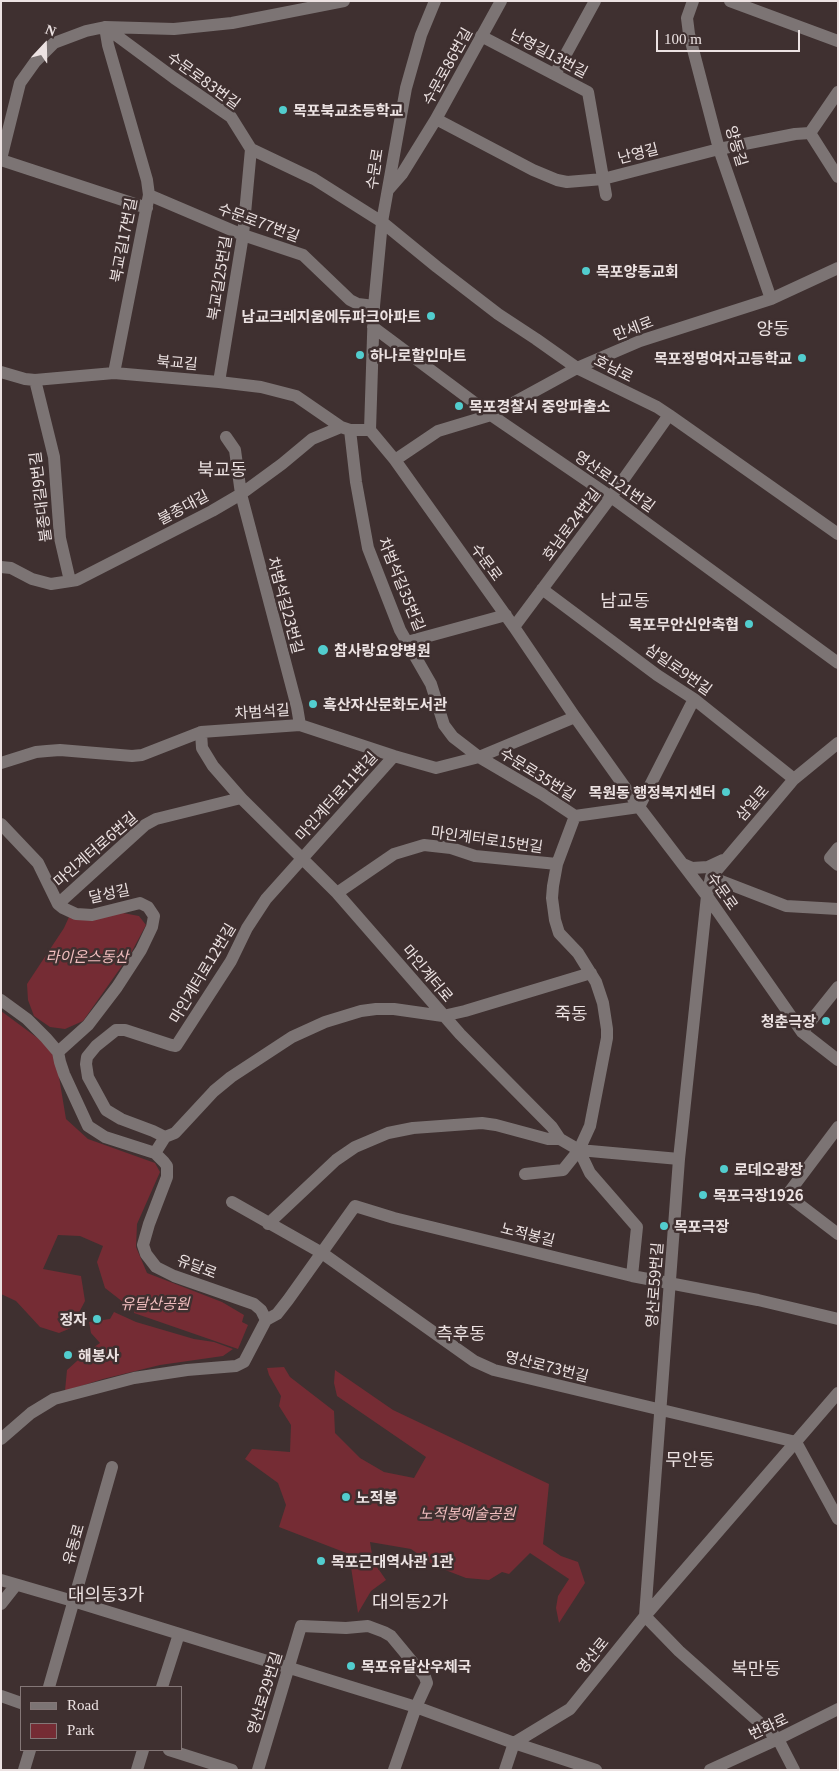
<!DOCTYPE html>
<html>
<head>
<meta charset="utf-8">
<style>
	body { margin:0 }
	#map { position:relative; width:839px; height:1771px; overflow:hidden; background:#3f3030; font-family:Georgia,serif }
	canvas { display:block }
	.frame { position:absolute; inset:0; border:2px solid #ece2e2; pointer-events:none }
	.legend { position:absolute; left:20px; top:1686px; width:162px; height:65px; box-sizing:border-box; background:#3f3030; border:1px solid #847777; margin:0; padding:6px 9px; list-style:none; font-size:15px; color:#ece2e2 }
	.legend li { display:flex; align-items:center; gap:10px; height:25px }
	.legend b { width:25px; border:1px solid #847777 }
	.north { position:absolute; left:20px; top:20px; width:50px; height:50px; -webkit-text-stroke:4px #3f3030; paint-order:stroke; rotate:21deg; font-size:14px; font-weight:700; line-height:20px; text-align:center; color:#ece2e2 }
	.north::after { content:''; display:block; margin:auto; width:18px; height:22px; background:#ece2e2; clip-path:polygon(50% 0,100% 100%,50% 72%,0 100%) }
	.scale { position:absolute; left:656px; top:30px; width:144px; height:22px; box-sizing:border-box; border:2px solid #ece2e2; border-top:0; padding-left:6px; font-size:15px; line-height:18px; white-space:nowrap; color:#ece2e2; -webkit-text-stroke:4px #3f3030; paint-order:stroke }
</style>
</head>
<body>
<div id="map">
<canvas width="839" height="1771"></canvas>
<div class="frame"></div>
<ul class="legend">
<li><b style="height:6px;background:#7c7474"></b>Road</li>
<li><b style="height:14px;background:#752c34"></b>Park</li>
</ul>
<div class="north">N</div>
<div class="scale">100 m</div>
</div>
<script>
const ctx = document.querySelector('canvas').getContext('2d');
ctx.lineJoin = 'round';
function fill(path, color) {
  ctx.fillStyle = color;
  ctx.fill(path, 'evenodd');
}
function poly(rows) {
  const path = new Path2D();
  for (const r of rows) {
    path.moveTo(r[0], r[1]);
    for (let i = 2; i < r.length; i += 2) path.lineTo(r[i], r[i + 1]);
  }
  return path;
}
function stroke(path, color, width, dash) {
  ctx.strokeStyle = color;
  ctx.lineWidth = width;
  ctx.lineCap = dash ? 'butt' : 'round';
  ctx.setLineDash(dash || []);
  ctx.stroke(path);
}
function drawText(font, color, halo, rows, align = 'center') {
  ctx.font = font + ' Georgia,"Noto Sans KR",serif';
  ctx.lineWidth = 5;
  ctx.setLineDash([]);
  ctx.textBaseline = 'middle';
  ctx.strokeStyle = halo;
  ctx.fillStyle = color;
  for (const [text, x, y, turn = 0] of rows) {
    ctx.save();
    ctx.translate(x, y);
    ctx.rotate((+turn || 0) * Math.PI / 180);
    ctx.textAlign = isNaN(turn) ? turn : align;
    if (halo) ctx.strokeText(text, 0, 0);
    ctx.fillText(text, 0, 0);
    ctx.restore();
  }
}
const green = poly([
	[123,913,139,916,146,925,131,953,83,1021,65,1029,50,1027,34,1016,28,1000,27,984,64,928,69,917],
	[1,1011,47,1045,54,1057,58,1071,66,1119,88,1139,155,1163,160,1172,137,1224,136,1247,147,1273,222,1302,244,1315,242,1322,248,1325,238,1349,134,1313,138,1294,132,1309,105,1288,97,1262,103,1246,80,1236,58,1235,43,1269,81,1276,85,1301,71,1328,59,1333,40,1327,16,1301,1,1294],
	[114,1312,136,1322,194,1339,214,1342,233,1349,223,1356,160,1365,103,1379,65,1391,67,1370,87,1352,100,1343,91,1333,89,1322,110,1319],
	[284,1367,290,1377,334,1411,335,1433,360,1458,384,1472,414,1478,426,1457,337,1396,334,1383,335,1370,393,1410,549,1484,543,1544,561,1556,578,1562,585,1583,559,1623,556,1608,558,1596,569,1579,530,1553,509,1574,502,1572,489,1580,466,1578,435,1566,411,1549,370,1542,373,1561,386,1580,371,1591,358,1613,349,1554,279,1527,286,1505,278,1483,245,1459,252,1449,290,1452,291,1425,279,1406,281,1396,269,1375,267,1368]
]);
const minor = poly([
	[435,1,421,35,406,88,382,222,374,306,370,430,395,460,514,627,575,717,639,807,707,896,802,1032,838,1060],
	[693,1,687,18,689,34,719,149,771,299],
	[730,1,838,41],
	[105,27,174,78,231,117,251,149,314,179,382,222,437,267,498,314,536,339,577,368,657,407,669,415,838,534],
	[105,27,108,45,147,180,149,195,114,373],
	[481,36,588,92,606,195],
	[555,74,595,1],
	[436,119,533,170,557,180,567,182,603,179,719,149,795,134,810,133],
	[810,133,838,177],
	[810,133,838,92],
	[1,159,20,83,35,62,54,43,86,31,105,27,174,29,232,23,344,1],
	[1,160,147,208],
	[388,190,402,174,436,119,501,1],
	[149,195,243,235,303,255,350,300,358,304,374,306],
	[373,327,491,415,611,497,838,663],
	[1,372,25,379,35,380,114,373,219,382,261,387,296,396,341,427],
	[35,380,54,457,60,538,70,581],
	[219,382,243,235,251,149],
	[350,430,356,482,368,548,400,630,431,684,444,725,453,737,479,757,542,794,575,816,639,807,694,699],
	[226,437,235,450,241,494,297,707,300,725],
	[395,460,438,431,491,415,577,368,640,341,771,299,838,268],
	[1,567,11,568,32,579,51,584,77,580,212,511,241,494,282,464,312,439,341,427,350,430,370,430],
	[542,589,657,675,694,699,794,779],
	[514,627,611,497,669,415],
	[407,642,506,615],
	[201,732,202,748,213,766,241,798,337,893,460,1034,552,1127,560,1139,579,1150,679,1159],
	[1,763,36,752,47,751,60,750,132,756,142,755,201,732,300,725,394,756,436,768,479,757,575,717],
	[1,824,38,863,58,904,63,908,76,914,92,915,140,903,148,907,154,916,152,927,141,950,117,987,88,1025,58,1052],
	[838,848,830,858,838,865],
	[683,864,692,868,708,867,723,860],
	[711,877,786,906,838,909],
	[337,893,394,854,424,845,451,848,475,856,557,864],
	[58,904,145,825,156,819,241,798],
	[1,1000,27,1019,46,1038,58,1052,60,1062,64,1074,88,1126,105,1137,155,1153,164,1162,167,1166,167,1177,149,1224,143,1245,146,1254,156,1267,174,1276,254,1304,261,1310,266,1320,244,1362,236,1366,187,1370,134,1378,54,1399,31,1413,1,1439],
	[802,1032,838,987],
	[838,1127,787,1195,838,1234],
	[165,1137,153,1131,121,1119,106,1110,88,1077,86,1064,87,1057,96,1046,116,1030,125,1030,171,1045,176,1046,178,1043,231,961,247,928,266,899,394,756],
	[579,1150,590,1173,637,1227,632,1276],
	[155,1153,165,1137,175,1133,214,1091,231,1077,292,1037,325,1022,361,1011,376,1009,394,1009,443,1016,465,1011,591,973],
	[525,1174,563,1170,579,1150,590,1126,607,1038,607,1029,603,1003,596,982,578,953,559,933,555,920,552,898,553,886,557,864,575,816],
	[232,1202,322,1253,474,1361,494,1370,796,1442,838,1519],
	[268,1224,336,1160,355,1147,388,1133,413,1128,482,1123,496,1125,548,1139,560,1139],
	[266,1320,277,1314,288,1300,355,1206,394,1218,632,1276,758,1300,838,1319],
	[1,1580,73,1601,416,1707,514,1743,570,1709,645,1616,838,1393],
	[1,1604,16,1585],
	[49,1687,112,1467],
	[162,1687,179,1634],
	[1,1696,21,1703],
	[169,1750,232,1770],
	[24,1770,30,1750],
	[137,1770,143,1750],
	[258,1770,301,1626,346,1628,368,1626,384,1632,391,1636,425,1677,427,1683,416,1707,394,1770],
	[505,1770,514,1743,596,1770],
	[710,1770,778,1739,838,1709],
	[794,1770,778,1739,679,1651,645,1616,679,1159,707,896,711,877,734,850,794,779,838,743]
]);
const markers = [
	[283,110,5,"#52cdce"],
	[586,271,5,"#52cdce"],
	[431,316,5,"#52cdce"],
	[360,355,5,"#52cdce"],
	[802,358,5,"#52cdce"],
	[459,406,5,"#52cdce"],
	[749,624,5,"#52cdce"],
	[323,650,6,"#52cdce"],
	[313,704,5,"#52cdce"],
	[726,792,5,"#52cdce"],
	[826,1021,5,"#52cdce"],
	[724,1169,5,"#52cdce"],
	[703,1195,5,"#52cdce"],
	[664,1226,5,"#52cdce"],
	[97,1319,5,"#52cdce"],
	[68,1355,5,"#52cdce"],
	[346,1497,5,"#52cdce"],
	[321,1561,5,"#52cdce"],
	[351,1666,5,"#52cdce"]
];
const streetNames = [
	["난영길13번길",549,53,28],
	["수문로86번길",447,66,-61],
	["수문로83번길",204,80,36],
	["양동길",737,146,73],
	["난영길",638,153,-14],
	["수문로",374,169,-81],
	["수문로77번길",259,222,20],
	["북교길17번길",123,240,-79],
	["북교길25번길",219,278,-81],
	["만세로",633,328,-21],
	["북교길",177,362,5],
	["호남로",614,368,27],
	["영산로121번길",615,481,35],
	["불종대길9번길",40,497,-97],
	["불종대길",183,507,-28],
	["호남로24번길",571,524,-53],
	["수문로",487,562,54],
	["차범석길35번길",402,584,68],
	["차범석길23번길",286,605,75],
	["삼일로9번길",679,669,35],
	["차범석길",262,711,-4],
	["수문로35번길",538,774,32],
	["마인계터로11번길",336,796,-48],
	["삼일로",752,803,-49],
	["마인계터로15번길",487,839,8],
	["마인계터로6번길",95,849,-41],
	["수문로",723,891,55],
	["달성길",109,893,-12],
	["마인계터로12번길",202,973,-59],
	["마인계터로",428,973,50],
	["노적봉길",528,1234,14],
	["유달로",197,1266,21],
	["영산로59번길",654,1285,-86],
	["영산로73번길",547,1366,14],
	["유동로",73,1544,-74],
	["영산로",592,1655,-51],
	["영산로29번길",264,1693,-73],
	["번화로",768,1726,-25]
];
const poiNames = [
	["목포북교초등학교",293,110],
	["목포양동교회",596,271],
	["남교크레지움에듀파크아파트",421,316,"right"],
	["하나로할인마트",370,355],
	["목포정명여자고등학교",792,358,"right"],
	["목포경찰서 중앙파출소",469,406],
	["목포무안신안축협",739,624,"right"],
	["참사랑요양병원",334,650],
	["흑산자산문화도서관",323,704],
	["목원동 행정복지센터",716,792,"right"],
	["청춘극장",816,1021,"right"],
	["로데오광장",734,1169],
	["목포극장1926",713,1195],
	["목포극장",674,1226],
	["정자",87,1319,"right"],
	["해봉사",78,1355],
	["노적봉",356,1497],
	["목포근대역사관 1관",331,1561],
	["목포유달산우체국",361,1666]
];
const parkNames = [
	["라이온스동산",87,956],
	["유달산공원",155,1303],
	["노적봉예술공원",467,1513]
];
const quarterNames = [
	["양동",773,328],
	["북교동",222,469],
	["남교동",625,600],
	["죽동",571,1013],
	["측후동",461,1333],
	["무안동",690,1459],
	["대의동3가",106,1594],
	["대의동2가",410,1601],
	["복만동",756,1668]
];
fill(green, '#752c34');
stroke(minor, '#7c7474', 12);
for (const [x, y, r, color] of markers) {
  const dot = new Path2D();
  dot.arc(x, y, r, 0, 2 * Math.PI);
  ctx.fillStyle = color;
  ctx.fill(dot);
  stroke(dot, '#3f3030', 2);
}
drawText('15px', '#ece2e2', '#3f3030', streetNames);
drawText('bold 15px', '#ece2e2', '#3f3030', poiNames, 'left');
drawText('italic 15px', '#f0bdbe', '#3f3030', parkNames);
drawText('18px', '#ece2e2', '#3f3030', quarterNames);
</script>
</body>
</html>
